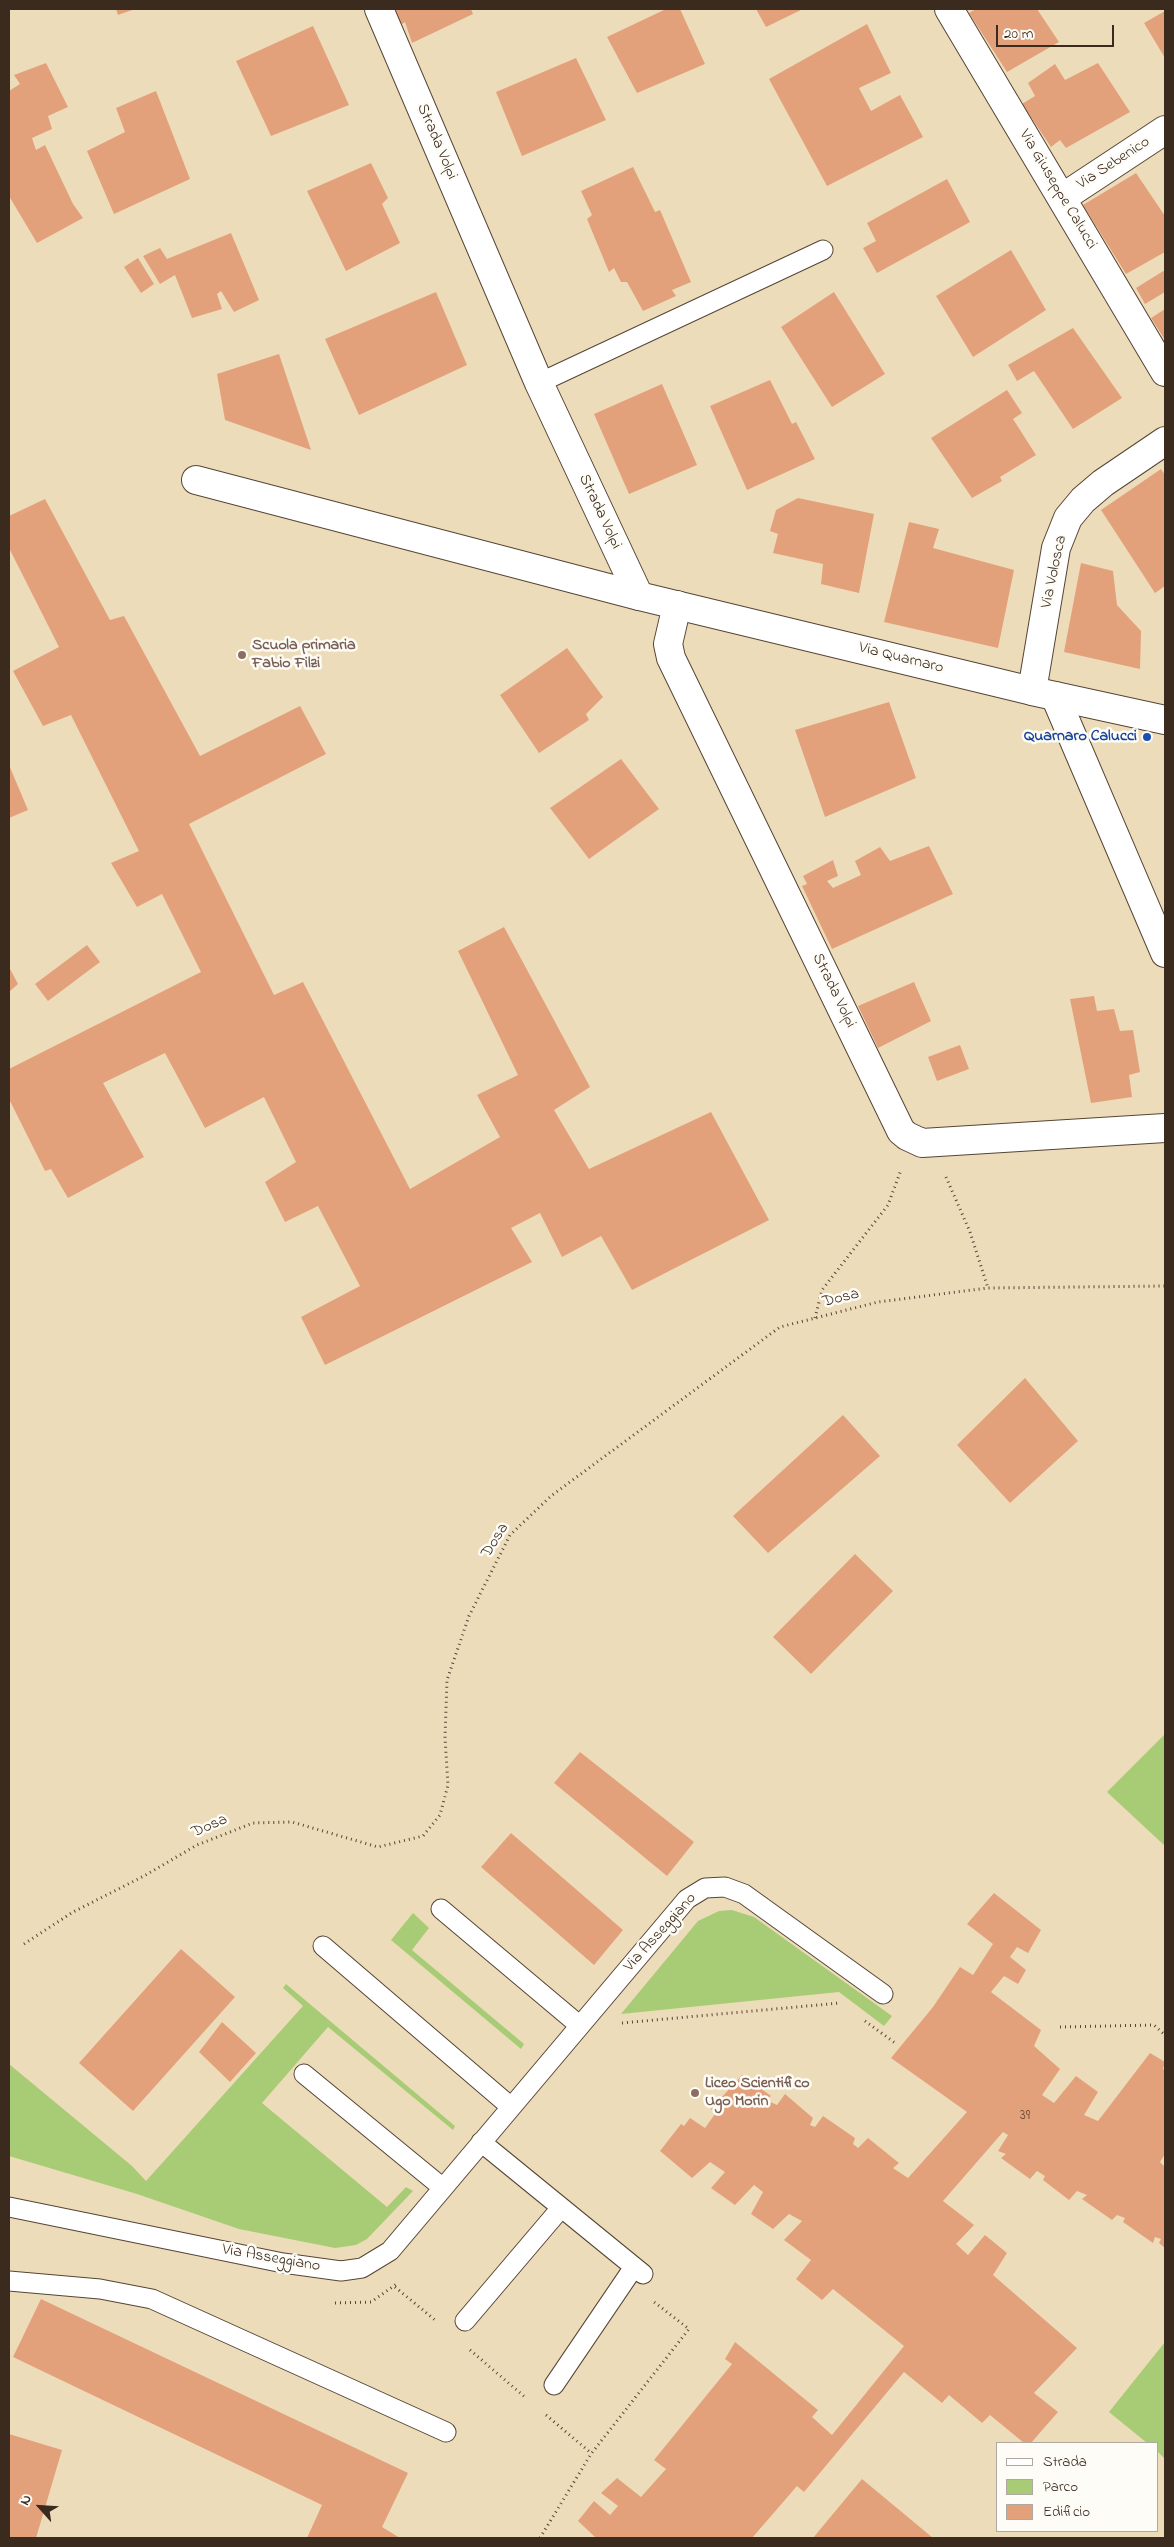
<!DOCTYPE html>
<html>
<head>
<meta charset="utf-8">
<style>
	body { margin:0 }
	#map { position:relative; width:1174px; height:2547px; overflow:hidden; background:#eddcba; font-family:"Indie Flower",sans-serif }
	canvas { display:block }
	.frame { position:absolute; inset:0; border:10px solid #3b2a1e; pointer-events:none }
	.legend { position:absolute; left:996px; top:2442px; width:162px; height:90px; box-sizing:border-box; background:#fdfcf7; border:1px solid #afa8a0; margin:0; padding:6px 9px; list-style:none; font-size:15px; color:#3b2a1e }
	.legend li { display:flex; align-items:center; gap:10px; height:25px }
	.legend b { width:25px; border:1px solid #afa8a0 }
	.north { position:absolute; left:15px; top:2482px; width:50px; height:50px; -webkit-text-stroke:4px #fdfcf7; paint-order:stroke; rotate:296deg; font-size:14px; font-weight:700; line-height:20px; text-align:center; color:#3b2a1e }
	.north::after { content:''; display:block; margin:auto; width:18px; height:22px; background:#3b2a1e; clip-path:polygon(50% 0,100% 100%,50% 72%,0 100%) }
	.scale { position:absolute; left:996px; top:25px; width:118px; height:22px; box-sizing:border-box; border:2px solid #3b2a1e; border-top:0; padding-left:6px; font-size:15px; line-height:18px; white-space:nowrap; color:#3b2a1e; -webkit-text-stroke:4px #fdfcf7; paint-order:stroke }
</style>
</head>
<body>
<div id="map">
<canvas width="1174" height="2547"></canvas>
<div class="frame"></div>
<ul class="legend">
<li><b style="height:6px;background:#fff"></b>Strada</li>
<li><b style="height:14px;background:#a8cc75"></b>Parco</li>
<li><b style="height:14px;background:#e3a17b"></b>Edificio</li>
</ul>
<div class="north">N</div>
<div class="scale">20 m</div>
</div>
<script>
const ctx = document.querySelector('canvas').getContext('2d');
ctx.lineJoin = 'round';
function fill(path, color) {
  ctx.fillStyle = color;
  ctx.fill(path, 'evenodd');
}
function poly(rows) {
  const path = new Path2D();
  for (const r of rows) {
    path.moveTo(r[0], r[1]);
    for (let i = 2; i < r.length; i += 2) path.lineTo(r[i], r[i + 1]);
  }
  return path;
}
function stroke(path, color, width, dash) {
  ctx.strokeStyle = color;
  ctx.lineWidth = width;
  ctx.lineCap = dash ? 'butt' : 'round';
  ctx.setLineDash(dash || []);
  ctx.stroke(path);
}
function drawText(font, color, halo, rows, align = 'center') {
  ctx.font = font + ' "Indie Flower",sans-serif';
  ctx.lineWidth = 5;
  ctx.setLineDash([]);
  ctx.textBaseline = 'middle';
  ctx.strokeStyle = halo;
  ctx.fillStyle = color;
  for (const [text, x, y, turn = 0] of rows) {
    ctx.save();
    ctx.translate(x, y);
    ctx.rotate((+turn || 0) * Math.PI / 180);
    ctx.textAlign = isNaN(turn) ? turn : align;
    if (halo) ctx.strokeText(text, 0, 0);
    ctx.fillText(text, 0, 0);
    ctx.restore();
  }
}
const green = poly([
	[1165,1734,1165,1846,1107,1792],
	[732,1910,754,1917,892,2016,884,2026,839,1992,621,2014,698,1921,719,1911],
	[413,1913,429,1928,412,1950,524,2044,521,2049,391,1940],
	[286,1984,455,2126,453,2130,328,2027,262,2103,387,2207,406,2187,413,2191,367,2239,356,2245,335,2248,239,2229,137,2194,9,2156,9,2064,132,2166,146,2181,303,2006,283,1988],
	[1165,2342,1165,2459,1158,2452,1158,2443,1147,2443,1109,2412]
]);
const building = poly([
	[116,9,135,9,118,15],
	[394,9,471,9,473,14,412,43,405,22,401,25],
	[666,9,680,9,705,64,637,93,607,37],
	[756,9,803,9,766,27],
	[976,9,1037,9,1059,42,1007,72,969,13],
	[1165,11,1165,58,1144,23],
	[867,24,891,73,859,88,871,111,900,95,923,137,827,186,769,79],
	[313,26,349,105,271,136,236,61],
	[576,58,606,120,522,156,496,92],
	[46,63,68,107,48,116,52,129,32,138,36,150,45,145,73,204,83,218,37,243,9,196,9,91,20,84,14,75],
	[1098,63,1130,112,1066,148,1060,140,1051,147,1022,104,1035,96,1028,83,1055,64,1065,80],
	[156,91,190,179,114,214,87,151,125,132,116,108],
	[371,163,388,198,382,204,400,243,346,271,307,191],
	[633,167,655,212,660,210,691,282,672,290,676,296,643,311,627,282,621,282,614,268,609,272,587,219,592,215,581,191],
	[1136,173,1165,216,1165,252,1126,274,1083,205],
	[947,179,970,222,877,273,863,248,876,241,867,223],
	[231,233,259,300,234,312,221,291,217,294,222,309,192,318,175,275,160,284,143,256,160,248,167,259],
	[1011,250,1046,310,973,357,936,296],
	[138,258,154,284,141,293,124,267],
	[1165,270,1165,292,1145,304,1136,288],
	[436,292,467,365,359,415,325,339],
	[834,292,885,374,832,407,781,327],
	[1165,309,1165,340,1151,318],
	[1073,328,1122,398,1073,429,1034,371,1017,381,1008,365],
	[279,354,311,450,225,420,217,374],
	[770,380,792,424,796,422,815,459,747,490,710,406],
	[662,384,697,465,629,494,594,414],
	[1007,390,1022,413,1013,419,1036,455,1000,477,1002,481,972,498,931,438],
	[1161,469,1165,475,1165,586,1155,593,1101,510],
	[798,498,874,514,859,593,821,584,823,564,773,553,778,534,770,531,776,510],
	[45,499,110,620,124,616,200,756,300,706,326,754,189,824,274,995,303,982,410,1189,500,1137,477,1095,518,1075,458,951,504,927,590,1087,554,1110,589,1169,711,1112,769,1220,632,1290,601,1236,562,1257,540,1213,511,1228,532,1262,325,1365,301,1317,360,1286,318,1206,285,1222,265,1182,296,1162,264,1097,205,1128,165,1053,103,1083,144,1157,68,1198,51,1169,45,1171,9,1099,9,1069,201,972,162,894,137,907,111,863,139,851,71,715,43,726,13,671,59,647,9,548,9,516],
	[909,522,939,529,933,548,1014,570,998,648,884,622],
	[1081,563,1113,571,1117,605,1141,631,1140,669,1064,652],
	[567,648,603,697,586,714,589,720,539,753,500,695],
	[889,702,916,778,825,817,795,730],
	[621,759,659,809,589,859,550,808],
	[9,765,28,810,9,818],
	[929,846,953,894,832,949,802,886,807,884,803,876,833,860,838,876,827,881,833,888,861,875,855,861,880,847,890,861],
	[87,945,100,962,48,1001,35,984],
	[9,967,18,984,9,992],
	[914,982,931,1021,878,1048,858,1006],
	[1094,996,1097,1011,1114,1009,1120,1031,1133,1030,1140,1072,1129,1075,1132,1097,1091,1103,1070,999],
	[960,1045,969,1069,937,1081,928,1057],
	[1025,1378,1078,1441,1010,1503,957,1445],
	[843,1415,880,1456,768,1553,733,1516],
	[855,1554,893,1591,811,1674,773,1637],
	[580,1752,694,1842,667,1876,554,1783],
	[511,1833,623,1930,594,1965,481,1867],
	[994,1893,1041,1930,1028,1953,1017,1947,1010,1957,1026,1970,1018,1984,1004,1976,991,1992,1041,2030,1034,2046,1060,2069,1042,2095,1054,2103,1076,2076,1098,2092,1084,2115,1098,2121,1150,2053,1165,2062,1163,2069,1165,2071,1165,2154,1160,2162,1165,2167,1165,2248,1159,2243,1161,2239,1155,2237,1153,2243,1123,2222,1125,2218,1117,2215,1112,2220,1082,2199,1087,2195,1077,2191,1069,2200,1043,2180,1045,2176,1037,2171,1030,2179,1001,2158,1006,2154,998,2151,1008,2135,1003,2132,943,2201,974,2225,956,2244,968,2255,985,2235,1007,2253,993,2275,1077,2348,1034,2393,1058,2412,1031,2443,1024,2443,990,2415,982,2423,949,2395,942,2403,904,2372,804,2492,797,2486,752,2538,596,2538,578,2521,594,2501,610,2515,618,2506,601,2493,617,2478,641,2497,666,2469,654,2460,732,2364,725,2359,735,2342,818,2410,812,2417,832,2435,904,2346,833,2289,822,2300,796,2279,811,2260,784,2240,802,2221,789,2214,773,2229,751,2214,763,2192,754,2185,735,2205,711,2188,725,2172,710,2162,692,2178,660,2151,681,2124,684,2126,690,2118,705,2128,715,2114,711,2109,742,2075,771,2096,766,2100,777,2105,785,2094,813,2118,810,2125,815,2127,823,2116,855,2138,853,2144,858,2148,868,2138,899,2163,893,2168,908,2178,967,2112,891,2058,933,2007,960,1967,973,1975,993,1944,967,1924],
	[181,1949,235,1997,133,2111,79,2063],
	[222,2022,256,2053,230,2082,199,2052],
	[41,2299,408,2473,382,2527,400,2538,307,2538,322,2505,13,2357],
	[9,2434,62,2450,36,2538,9,2538],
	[862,2479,933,2538,813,2538]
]);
const path = poly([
	[946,1177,970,1232,988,1288],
	[815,1318,822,1290,888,1205,901,1170],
	[24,1944,73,1912,144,1876,197,1845,253,1823,292,1822,378,1847,423,1836,440,1815,448,1785,445,1738,447,1680,469,1616,510,1535,551,1496,780,1327,878,1302,988,1288,1165,1286],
	[865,2021,895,2043],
	[622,2023,840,2003],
	[1060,2027,1154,2025,1165,2035],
	[395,2287,435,2320],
	[335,2303,371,2302,398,2283],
	[470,2350,526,2398],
	[546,2415,591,2453],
	[540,2538,591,2454,689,2329,654,2302]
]);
const lane = poly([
	[539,383,823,250],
	[441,1909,579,2025],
	[323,1946,511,2107],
	[304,2074,443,2188],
	[481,2142,643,2274],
	[9,2207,283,2263,341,2271,362,2268,390,2251,687,1899,705,1888,725,1887,744,1894,883,1994],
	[9,2281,100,2289,152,2299,446,2432],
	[465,2321,561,2208],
	[554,2385,634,2267]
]);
const street = poly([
	[949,9,1165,372],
	[1062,198,1165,130],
	[196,480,639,596],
	[677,605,668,644,671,658,901,1131,907,1136,922,1143,1165,1128],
	[1032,691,1056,548,1068,518,1083,500,1103,483,1165,441],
	[1055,696,1165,953]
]);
const secondary = poly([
	[379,9,539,383,639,596,1032,691,1165,720]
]);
const markers = [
	[242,655,5,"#8d6e63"],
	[1147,737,5,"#1a4fb4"],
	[695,2093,5,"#8d6e63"]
];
const numberNames = [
	["39",1025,2117]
];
const streetNames = [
	["Strada Volpi",436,142,67],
	["Via Sebenico",1114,164,-33],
	["Via Giuseppe Calucci",1057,190,59],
	["Strada Volpi",599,512,65],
	["Via Volosca",1055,572,-78],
	["Via Quarnaro",901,659,14],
	["Strada Volpi",833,991,64],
	["Dosa",841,1299,-14],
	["Dosa",496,1541,-58],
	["Dosa",210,1827,-23],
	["Via Asseggiano",661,1933,-48],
	["Via Asseggiano",271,2259,10]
];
const educationNames = [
	["Scuola primaria",252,646],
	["Fabio Filzi",252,664],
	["Liceo Scientifico",705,2084],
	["Ugo Morin",705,2102]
];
const transitNames = [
	["Quarnaro Calucci",1137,737]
];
fill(green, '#a8cc75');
fill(building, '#e3a17b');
stroke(lane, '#564535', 21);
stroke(street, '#564535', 30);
stroke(secondary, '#564535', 30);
stroke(path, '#564535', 3, [1, 4]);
stroke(lane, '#fff', 19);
stroke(street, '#fff', 28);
stroke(secondary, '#fff', 28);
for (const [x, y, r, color] of markers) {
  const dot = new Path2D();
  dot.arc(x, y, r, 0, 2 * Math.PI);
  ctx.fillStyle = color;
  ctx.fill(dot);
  stroke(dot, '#fdfcf7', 2);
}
drawText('14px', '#654835', null, numberNames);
drawText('16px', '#3b2a1e', '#fdfcf7', streetNames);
drawText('bold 16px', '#785e54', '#fdfcf7', educationNames, 'left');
drawText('bold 16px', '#164399', '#fdfcf7', transitNames, 'right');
</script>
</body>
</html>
